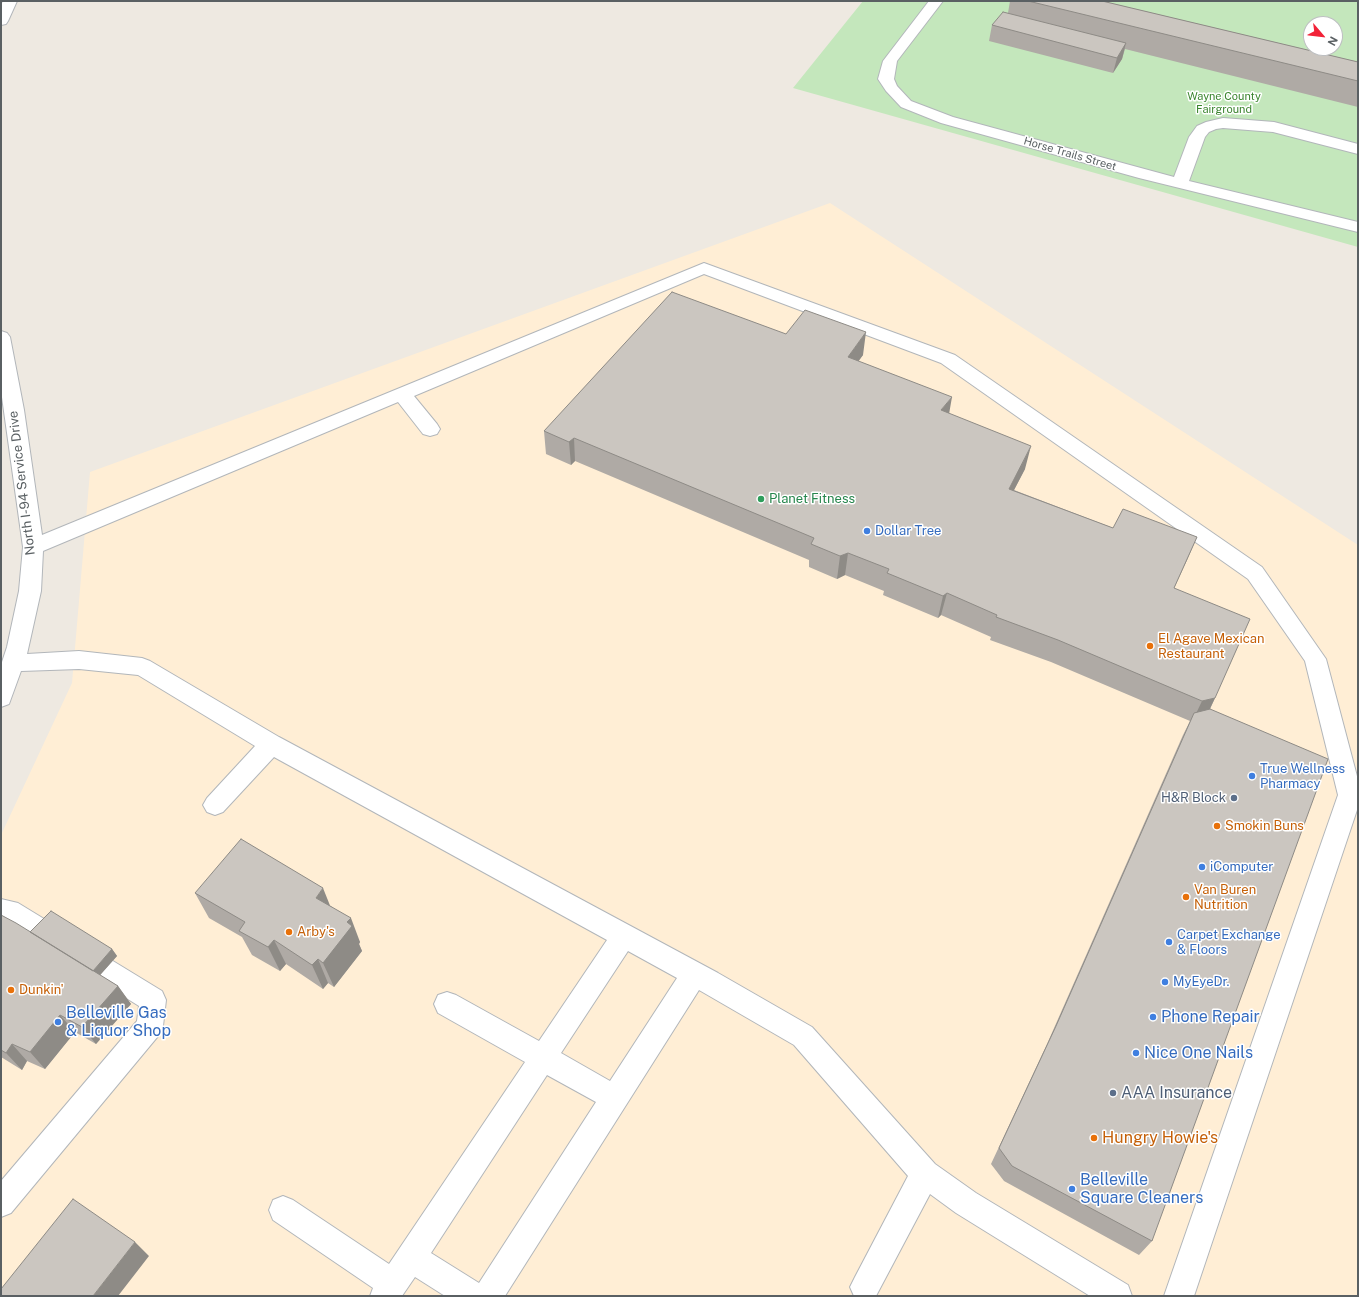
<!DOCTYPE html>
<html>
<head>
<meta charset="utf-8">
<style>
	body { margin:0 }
	#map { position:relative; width:1359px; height:1297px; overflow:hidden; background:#eee9e1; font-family:"Public Sans",sans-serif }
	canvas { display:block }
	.frame { position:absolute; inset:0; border:2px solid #5a6063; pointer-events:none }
	.north { position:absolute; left:1303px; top:16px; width:40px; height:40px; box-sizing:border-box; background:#fff; border:1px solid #bdbfc1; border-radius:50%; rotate:118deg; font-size:11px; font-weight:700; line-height:16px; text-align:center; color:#5a6063 }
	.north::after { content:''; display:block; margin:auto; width:14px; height:18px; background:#f22338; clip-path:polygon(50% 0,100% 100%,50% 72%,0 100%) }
</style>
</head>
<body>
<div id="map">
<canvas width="1359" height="1297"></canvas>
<div class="frame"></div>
<div class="north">N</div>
</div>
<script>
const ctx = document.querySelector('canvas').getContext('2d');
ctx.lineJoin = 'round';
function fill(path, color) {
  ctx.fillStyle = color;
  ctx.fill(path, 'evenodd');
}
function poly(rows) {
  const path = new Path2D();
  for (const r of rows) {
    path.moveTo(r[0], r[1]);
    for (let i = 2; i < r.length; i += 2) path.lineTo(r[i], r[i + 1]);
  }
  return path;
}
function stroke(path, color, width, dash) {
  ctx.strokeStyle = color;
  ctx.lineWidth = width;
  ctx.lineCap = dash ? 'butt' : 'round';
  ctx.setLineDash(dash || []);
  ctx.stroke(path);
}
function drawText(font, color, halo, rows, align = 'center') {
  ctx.font = font + ' "Public Sans",sans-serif';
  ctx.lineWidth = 3;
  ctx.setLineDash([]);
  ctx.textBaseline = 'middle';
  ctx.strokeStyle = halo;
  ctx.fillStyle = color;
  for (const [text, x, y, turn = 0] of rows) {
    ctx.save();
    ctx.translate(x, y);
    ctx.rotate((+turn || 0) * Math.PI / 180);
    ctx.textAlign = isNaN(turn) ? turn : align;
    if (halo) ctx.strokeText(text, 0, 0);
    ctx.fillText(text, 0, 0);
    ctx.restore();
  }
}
const commercial = poly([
	[830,203,1358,545,1358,1296,1,1296,1,835,72,683,90,472]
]);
const green = poly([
	[863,1,1358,1,1358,247,793,88],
	[1311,24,1335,24,1335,48,1311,48]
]);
const minor = poly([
	[3,1,17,1,8,21,6,24,1,25,1,5,3,1],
	[929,1,943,1,897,61,894,79,897,86,911,101,953,117,1174,177,1189,137,1197,126,1206,122,1223,118,1274,122,1358,144,1358,154,1273,132,1223,128,1216,129,1209,132,1205,137,1189,181,1358,222,1358,232,1139,178,941,123,901,107,886,91,878,79,883,61,929,1],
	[704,263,955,355,1262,567,1326,659,1358,780,1358,807,1194,1296,1164,1296,1338,795,1305,661,1248,579,941,363,704,274,414,396,437,424,440,429,437,434,430,436,423,434,398,402,43,551,41,591,27,654,79,651,142,658,150,661,279,737,718,973,812,1027,935,1164,976,1193,1128,1285,1132,1296,1090,1296,956,1213,930,1194,876,1296,854,1296,850,1287,855,1277,908,1176,794,1045,699,990,505,1296,445,1296,415,1277,402,1296,370,1296,373,1288,273,1220,269,1210,273,1200,283,1196,293,1200,389,1264,525,1062,438,1013,434,1004,438,995,447,992,456,995,539,1041,607,940,274,757,223,812,215,815,207,812,203,805,207,798,255,746,138,675,79,669,21,671,9,704,1,707,1,665,7,647,19,591,23,547,1,390,1,331,7,333,10,337,24,410,42,535,704,263],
	[628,951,677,978,610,1081,561,1053,628,951],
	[547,1075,596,1102,479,1283,431,1253,547,1075],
	[1,899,18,903,162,991,166,1000,163,1026,159,1035,11,1213,1,1217,1,1181,137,1021,139,1006,5,922,1,921,1,899]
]);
const wall = poly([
	[1010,1,1102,1,1358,62,1358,107,1125,49,1122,59,1113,73,989,41,992,25,1008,13],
	[786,334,863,355,858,361,949,414,1025,469,1014,490,1113,528,1197,537,1174,588,1215,698,1210,709,1152,1241,1139,1255,1004,1181,991,1164,1047,1044,1183,735,1190,721,1051,662,990,640,991,637,941,615,938,618,883,595,884,591,845,575,837,579,809,567,809,560,575,461,571,465,546,454,544,431],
	[195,893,331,906,360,942,359,944,362,951,334,987,328,983,323,989,286,964,280,971,252,955,242,937,209,918],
	[1,915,30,932,112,949,117,956,100,975,118,986,131,1004,96,1044,75,1032,45,1069,27,1061,22,1070,1,1057]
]);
const shadedWall = poly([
	[1126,43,1122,59,1113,73,1117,58],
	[866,332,863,355,845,380,848,357],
	[952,397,948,420,941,410],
	[574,438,575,461,571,465,569,442],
	[1031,446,1025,469,1003,511,1009,489],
	[1197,537,1187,560,1164,610,1174,588],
	[848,553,845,575,837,579,840,556],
	[947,593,941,615,938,618,943,596],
	[1215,698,1205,719,1192,722,1202,701],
	[323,888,333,913,316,898],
	[351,918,360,942,359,944,362,951,334,987,323,963,347,922],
	[274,940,286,964,280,971,268,947],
	[112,949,117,956,94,982,89,976],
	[318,959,328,983,323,989,312,965],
	[118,986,131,1004,96,1044,82,1027],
	[60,1015,75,1032,45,1069,30,1052],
	[12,1044,27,1061,22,1070,6,1053],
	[135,1242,149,1256,118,1296,93,1296]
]);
const building = poly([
	[1028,1,1102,1,1358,62,1358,81,1028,1],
	[1003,12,1126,43,1117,58,992,25,1003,12],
	[672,292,786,334,805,310,866,332,848,357,952,397,941,410,1031,446,1009,489,1113,528,1123,509,1197,537,1174,588,1250,619,1215,698,1202,701,1058,640,996,617,997,615,947,593,943,596,887,573,889,569,848,553,840,556,811,544,814,538,574,438,569,442,544,431,672,292],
	[1210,709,1328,759,1152,1241,1012,1166,999,1148,1056,1026,1194,713,1210,709],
	[241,839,323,888,316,898,351,918,347,922,352,926,323,963,318,959,312,965,274,940,268,947,239,931,245,922,195,893,241,839],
	[51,911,112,949,93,971,30,932,51,911],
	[1,915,16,923,118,986,82,1027,60,1015,30,1052,12,1044,6,1053,1,1050,1,915],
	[73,1199,135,1242,93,1296,1,1296,1,1289,73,1199]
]);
const markers = [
	[761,499,4,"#2e9e5b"],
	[867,531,4,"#3f7fe0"],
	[1150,646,4,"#e8710a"],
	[1252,776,4,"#3f7fe0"],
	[1234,798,4,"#5c6f8a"],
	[1217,826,4,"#e8710a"],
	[1202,867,4,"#3f7fe0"],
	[1186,897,4,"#e8710a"],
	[289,932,4,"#e8710a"],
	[1169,942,4,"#3f7fe0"],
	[1165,982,4,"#3f7fe0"],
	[11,990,4,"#e8710a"],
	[1153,1017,4,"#3f7fe0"],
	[58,1022,4,"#3f7fe0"],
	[1136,1053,4,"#3f7fe0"],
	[1113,1093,4,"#5c6f8a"],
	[1094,1138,4,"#e8710a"],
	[1072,1189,4,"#3f7fe0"]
];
const farParknames = [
	["Wayne County",1224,97],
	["Fairground",1224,110]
];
const farStreetnames = [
	["Horse Trails Street",1070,154,16]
];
const streetNames = [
	["North I-94 Service Drive",22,483,-97]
];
const leisureNames = [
	["Planet Fitness",769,499]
];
const shopNames = [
	["Dollar Tree",875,531],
	["True Wellness",1260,769],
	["Pharmacy",1260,784],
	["iComputer",1210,867],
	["Carpet Exchange",1177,935],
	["& Floors",1177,950],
	["MyEyeDr.",1173,982]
];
const foodNames = [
	["El Agave Mexican",1158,639],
	["Restaurant",1158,654],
	["Smokin Buns",1225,826],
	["Van Buren",1194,890],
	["Nutrition",1194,905],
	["Arby's",297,932],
	["Dunkin'",19,990]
];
const serviceNames = [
	["H&R Block",1226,798]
];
const nearShopnames = [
	["Belleville Gas",66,1013],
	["& Liquor Shop",66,1031],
	["Phone Repair",1161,1017],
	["Nice One Nails",1144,1053],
	["Belleville",1080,1180],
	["Square Cleaners",1080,1198]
];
const nearServicenames = [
	["AAA Insurance",1121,1093]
];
const nearFoodnames = [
	["Hungry Howie's",1102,1138]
];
fill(commercial, '#ffeed5');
fill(green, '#c4e7bc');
stroke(minor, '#b2b6ba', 2);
fill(minor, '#fff');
fill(wall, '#afaaa5');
fill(shadedWall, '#8e8b86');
fill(building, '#cbc6c0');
stroke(building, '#8e8b86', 1);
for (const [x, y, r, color] of markers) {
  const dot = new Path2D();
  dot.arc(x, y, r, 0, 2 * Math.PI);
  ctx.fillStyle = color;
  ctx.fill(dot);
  stroke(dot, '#fff', 1.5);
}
drawText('11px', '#3b852f', '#fff', farParknames);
drawText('11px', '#5a6063', '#fff', farStreetnames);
drawText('13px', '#5a6063', '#fff', streetNames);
drawText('13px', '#27864d', '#fff', leisureNames, 'left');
drawText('13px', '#366cbe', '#fff', shopNames, 'left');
drawText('13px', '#c56008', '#fff', foodNames, 'left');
drawText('13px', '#4e5e75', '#fff', serviceNames, 'right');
drawText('16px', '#366cbe', '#fff', nearShopnames, 'left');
drawText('16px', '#4e5e75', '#fff', nearServicenames, 'left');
drawText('16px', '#c56008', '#fff', nearFoodnames, 'left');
</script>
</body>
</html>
